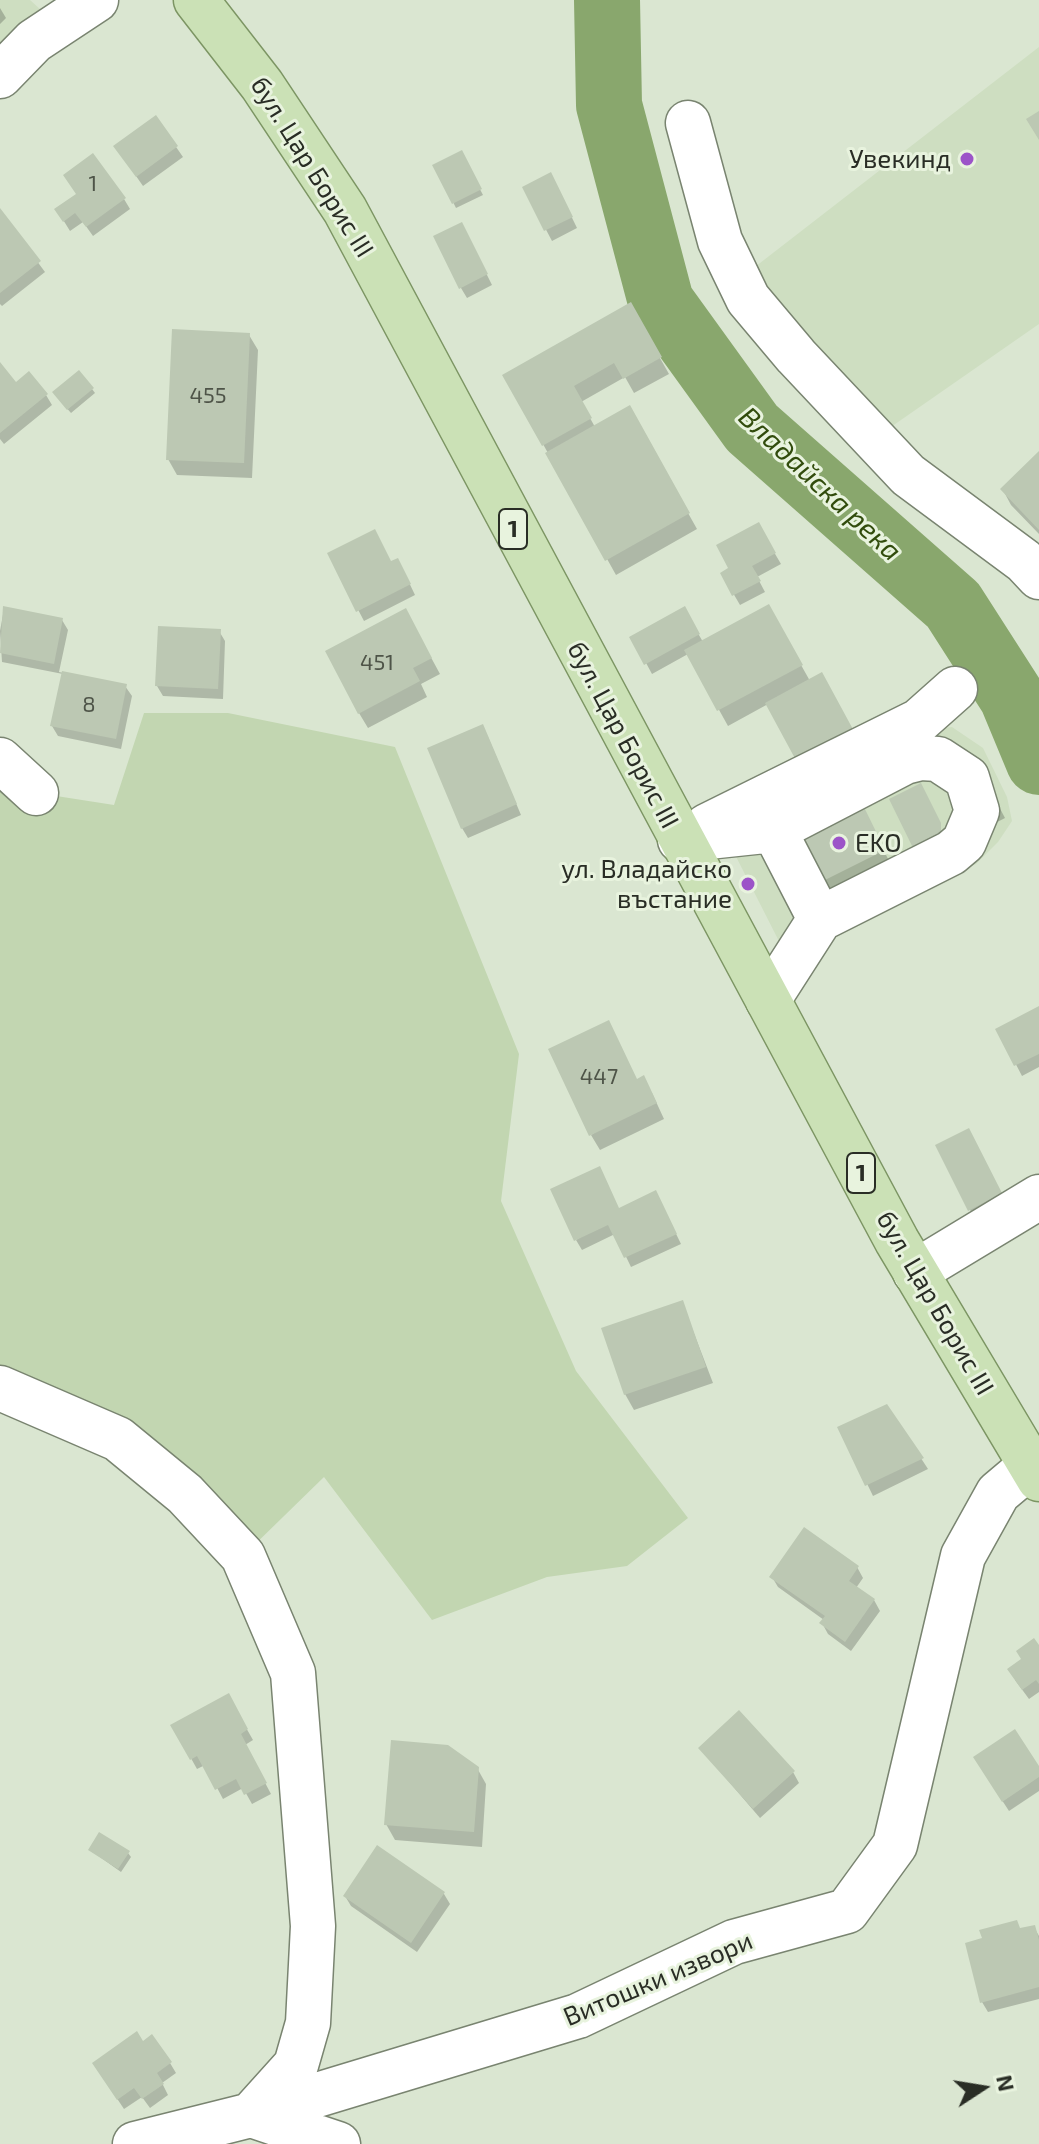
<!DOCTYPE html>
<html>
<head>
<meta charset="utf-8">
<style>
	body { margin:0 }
	#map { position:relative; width:1039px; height:2144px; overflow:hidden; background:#dae6d1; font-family:"Exo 2",sans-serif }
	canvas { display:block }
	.north { position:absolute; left:943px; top:2048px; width:80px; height:80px; -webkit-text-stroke:6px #e8f3de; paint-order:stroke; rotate:78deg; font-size:22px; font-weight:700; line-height:32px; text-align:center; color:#292d25 }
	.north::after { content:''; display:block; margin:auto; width:28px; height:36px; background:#292d25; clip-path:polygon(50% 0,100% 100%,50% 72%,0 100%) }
</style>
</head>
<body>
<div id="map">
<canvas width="1039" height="2144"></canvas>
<div class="north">N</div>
</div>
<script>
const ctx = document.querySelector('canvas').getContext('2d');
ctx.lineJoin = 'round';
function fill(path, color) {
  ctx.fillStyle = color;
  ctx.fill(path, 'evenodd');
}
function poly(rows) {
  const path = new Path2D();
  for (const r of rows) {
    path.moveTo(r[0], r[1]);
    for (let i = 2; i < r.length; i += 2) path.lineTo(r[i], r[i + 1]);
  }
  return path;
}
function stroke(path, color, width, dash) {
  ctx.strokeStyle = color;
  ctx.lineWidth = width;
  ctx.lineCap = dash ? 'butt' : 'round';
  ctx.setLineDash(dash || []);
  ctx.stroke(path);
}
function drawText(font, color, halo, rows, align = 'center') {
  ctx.font = font + ' "Exo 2",sans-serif';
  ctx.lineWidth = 6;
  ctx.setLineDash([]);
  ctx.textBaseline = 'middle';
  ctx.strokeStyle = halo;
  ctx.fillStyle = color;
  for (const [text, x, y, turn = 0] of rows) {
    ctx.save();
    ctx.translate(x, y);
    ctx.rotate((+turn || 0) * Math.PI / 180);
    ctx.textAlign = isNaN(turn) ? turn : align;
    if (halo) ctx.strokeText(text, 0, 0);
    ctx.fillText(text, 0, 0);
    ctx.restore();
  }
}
const built = poly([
	[0,0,30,0,41,10,0,46],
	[1039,47,1039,324,888,429,751,270],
	[952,727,983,748,1007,797,1012,821,998,842,976,864,786,955,722,829,928,730]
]);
const green = poly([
	[144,713,228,713,395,747,519,1054,501,1201,576,1371,688,1518,627,1566,547,1577,432,1620,324,1477,243,1556,185,1494,0,1388,0,760,37,793,114,805]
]);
const shadow = poly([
	[0,8,6,18,0,24],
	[156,118,183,157,143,186,122,156],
	[461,153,483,195,456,208,435,166],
	[556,185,577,228,552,241,524,188],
	[124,199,130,209,93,236,83,222,70,231,57,210],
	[0,211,45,272,2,306,0,304],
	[467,235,492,285,467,298,461,288],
	[630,305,669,374,634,393,625,377,581,402,595,427,629,408,697,529,616,575,505,376],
	[249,335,258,350,252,478,177,475,168,459],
	[0,365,16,385,46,395,52,405,4,444,0,439],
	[92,389,95,393,71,413,57,397],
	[1039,454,1039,534,1011,505,1003,490],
	[758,525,781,564,757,577,765,592,740,605,722,574,731,569],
	[329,554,391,563,403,570,415,595,364,621],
	[768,606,810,681,728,726,688,654,652,674,632,637,684,609,703,642],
	[4,609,62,620,68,630,59,672,125,686,132,696,121,749,58,736,52,726,63,674,2,662,0,631],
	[414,626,440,674,421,684,427,697,368,728,359,713],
	[219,631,225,641,223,699,163,696,157,686],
	[488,737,521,815,468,838,462,828],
	[986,782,1005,818,980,831],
	[866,814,889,861,825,893,819,883],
	[1039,1009,1039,1067,1022,1076,998,1030],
	[652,1093,664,1119,600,1150,591,1135],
	[974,1141,1006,1204,976,1220,970,1210],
	[661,1203,681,1244,631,1267,615,1234,582,1250,576,1240,620,1210],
	[682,1302,713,1383,634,1410,625,1394],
	[887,1406,928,1469,873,1496,840,1428],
	[857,1567,863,1578,856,1588,874,1600,880,1611,851,1651,828,1634,822,1623,824,1620,778,1587,772,1577],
	[1039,1648,1039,1692,1029,1699,1015,1680],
	[228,1696,253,1740,245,1745,271,1794,252,1804,243,1788,223,1799,205,1765,197,1769,173,1726],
	[700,1748,793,1772,799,1783,760,1818],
	[477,1768,486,1784,482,1847,395,1840,386,1824],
	[981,1768,1039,1770,1039,1791,1009,1811],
	[378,1848,444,1894,450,1904,417,1952,351,1906,345,1896],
	[90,1850,128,1853,131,1857,121,1872],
	[1034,1927,1039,1936,1039,1999,988,2012,982,2002,1021,1930],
	[143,2043,170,2063,176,2073,162,2083,168,2095,150,2108,142,2097,124,2109,100,2073]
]);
const river = poly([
	[607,0,609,105,661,302,752,428,953,605,1012,697,1039,762]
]);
const building = poly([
	[1039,111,1039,140,1026,119],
	[156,115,178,146,136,177,113,146],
	[462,150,482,189,452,204,432,165],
	[93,153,126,198,86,227,75,213,63,222,54,209,76,194,63,175],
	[551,172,573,217,544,231,522,187],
	[0,208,41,261,0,293],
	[462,222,488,274,459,289,433,236],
	[631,302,662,357,623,379,614,363,574,386,592,418,542,446,502,375],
	[172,329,250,333,244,463,166,460],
	[0,362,16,382,29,371,48,394,0,433],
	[79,370,94,388,67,410,52,392],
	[630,405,690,513,605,561,545,453],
	[1039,451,1039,530,1000,489],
	[759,522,776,553,752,566,761,581,732,596,720,573,728,568,716,545],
	[375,529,391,561,398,558,411,584,356,612,327,553],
	[769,604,803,665,717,711,684,650],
	[3,606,63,618,54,664,0,653],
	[685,606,700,634,644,665,629,637],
	[406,608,432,658,413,668,420,681,358,714,325,651],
	[158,626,221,629,218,689,155,686],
	[62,671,127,684,116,739,50,726],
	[822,672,855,733,798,764,765,703],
	[483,724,517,804,461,829,427,748],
	[921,783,941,823,941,835,915,852,889,799],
	[861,801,885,850,817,884,794,836],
	[1039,1006,1039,1054,1014,1066,995,1029],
	[609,1020,637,1079,644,1075,657,1103,589,1136,548,1049],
	[969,1128,1002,1193,968,1211,935,1145],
	[600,1166,619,1208,656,1190,677,1234,624,1258,608,1225,574,1241,550,1189],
	[683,1300,706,1367,624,1395,601,1328],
	[887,1404,924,1458,865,1486,837,1427],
	[804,1527,859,1566,849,1581,875,1599,845,1642,819,1623,825,1616,769,1577],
	[1034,1638,1039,1645,1039,1684,1036,1680,1022,1690,1007,1669,1021,1659,1016,1651],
	[229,1693,248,1729,241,1734,267,1783,244,1795,236,1779,215,1790,197,1756,190,1760,170,1725],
	[739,1710,795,1771,753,1809,698,1748],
	[1015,1729,1039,1766,1039,1777,1002,1802,973,1757],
	[391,1740,448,1745,479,1767,474,1832,384,1825],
	[99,1832,130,1851,118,1869,88,1850],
	[377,1845,445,1892,411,1943,343,1896],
	[1017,1920,1020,1928,1035,1925,1039,1940,1039,1987,980,2003,965,1943,982,1938,979,1930],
	[137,2031,143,2041,152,2034,172,2062,157,2073,164,2084,142,2099,134,2088,117,2100,92,2063]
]);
const minor = poly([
	[0,76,34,41,96,0],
	[688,123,720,241,748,299,796,356,908,475,1024,561,1039,577],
	[0,760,36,793],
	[707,826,919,721,955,689],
	[774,830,820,919],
	[680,840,774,830,905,762,921,758,938,759,967,778,977,811,964,842,951,853,820,919,768,1000],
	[915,1272,1039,1197],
	[0,1388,118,1439,185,1494,243,1556,293,1673,313,1926,308,2023,296,2065,251,2115,338,2144],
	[135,2144,251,2115,578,2016,734,1942,847,1911,895,1845,963,1556,998,1493,1030,1466]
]);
const major = poly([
	[196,0,262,85,345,210,897,1241,1039,1479]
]);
const markers = [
	[967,159,8,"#9c54c8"],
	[839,843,8,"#9c54c8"],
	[748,884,8,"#9c54c8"]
];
const numberNames = [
	["1",93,184],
	["455",208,396],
	["451",377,663],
	["8",89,705],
	["447",599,1077]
];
const shields = [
	[513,529,28],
	[861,1173,28]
];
const shieldNames = [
	["1",513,529],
	["1",861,1173]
];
const poiNames = [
	["Увекинд",951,159],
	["EKO",855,843,"left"],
	["ул. Владайско",732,869],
	["въстание",732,899]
];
const streetNames = [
	["бул. Цар Борис III",312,167,58],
	["бул. Цар Борис III",623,735,62],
	["бул. Цар Борис III",935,1303,60],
	["Витошки извори",658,1979,-23]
];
const waterNames = [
	["Владайска река",820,484,43]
];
fill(built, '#cedec1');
fill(green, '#c2d6b1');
fill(shadow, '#0003');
stroke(river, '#89a76d', 66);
fill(building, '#bcc8b3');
stroke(minor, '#798470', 47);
stroke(major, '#7c9563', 47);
stroke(minor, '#fff', 44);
stroke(major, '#cbe1b6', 44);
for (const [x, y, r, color] of markers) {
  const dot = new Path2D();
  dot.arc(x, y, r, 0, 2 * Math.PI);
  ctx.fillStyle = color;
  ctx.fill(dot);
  stroke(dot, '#e8f3de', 3);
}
drawText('22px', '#4e5448', null, numberNames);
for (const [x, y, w] of shields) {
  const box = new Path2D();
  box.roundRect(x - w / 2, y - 20, w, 40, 6);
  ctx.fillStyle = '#e8f3de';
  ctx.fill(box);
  stroke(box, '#292d25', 2);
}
drawText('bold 24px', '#292d25', null, shieldNames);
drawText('26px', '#292d25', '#e8f3de', poiNames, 'right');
drawText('26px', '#292d25', '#e8f3de', streetNames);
drawText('italic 28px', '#314c0c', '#e8f3de', waterNames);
</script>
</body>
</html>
